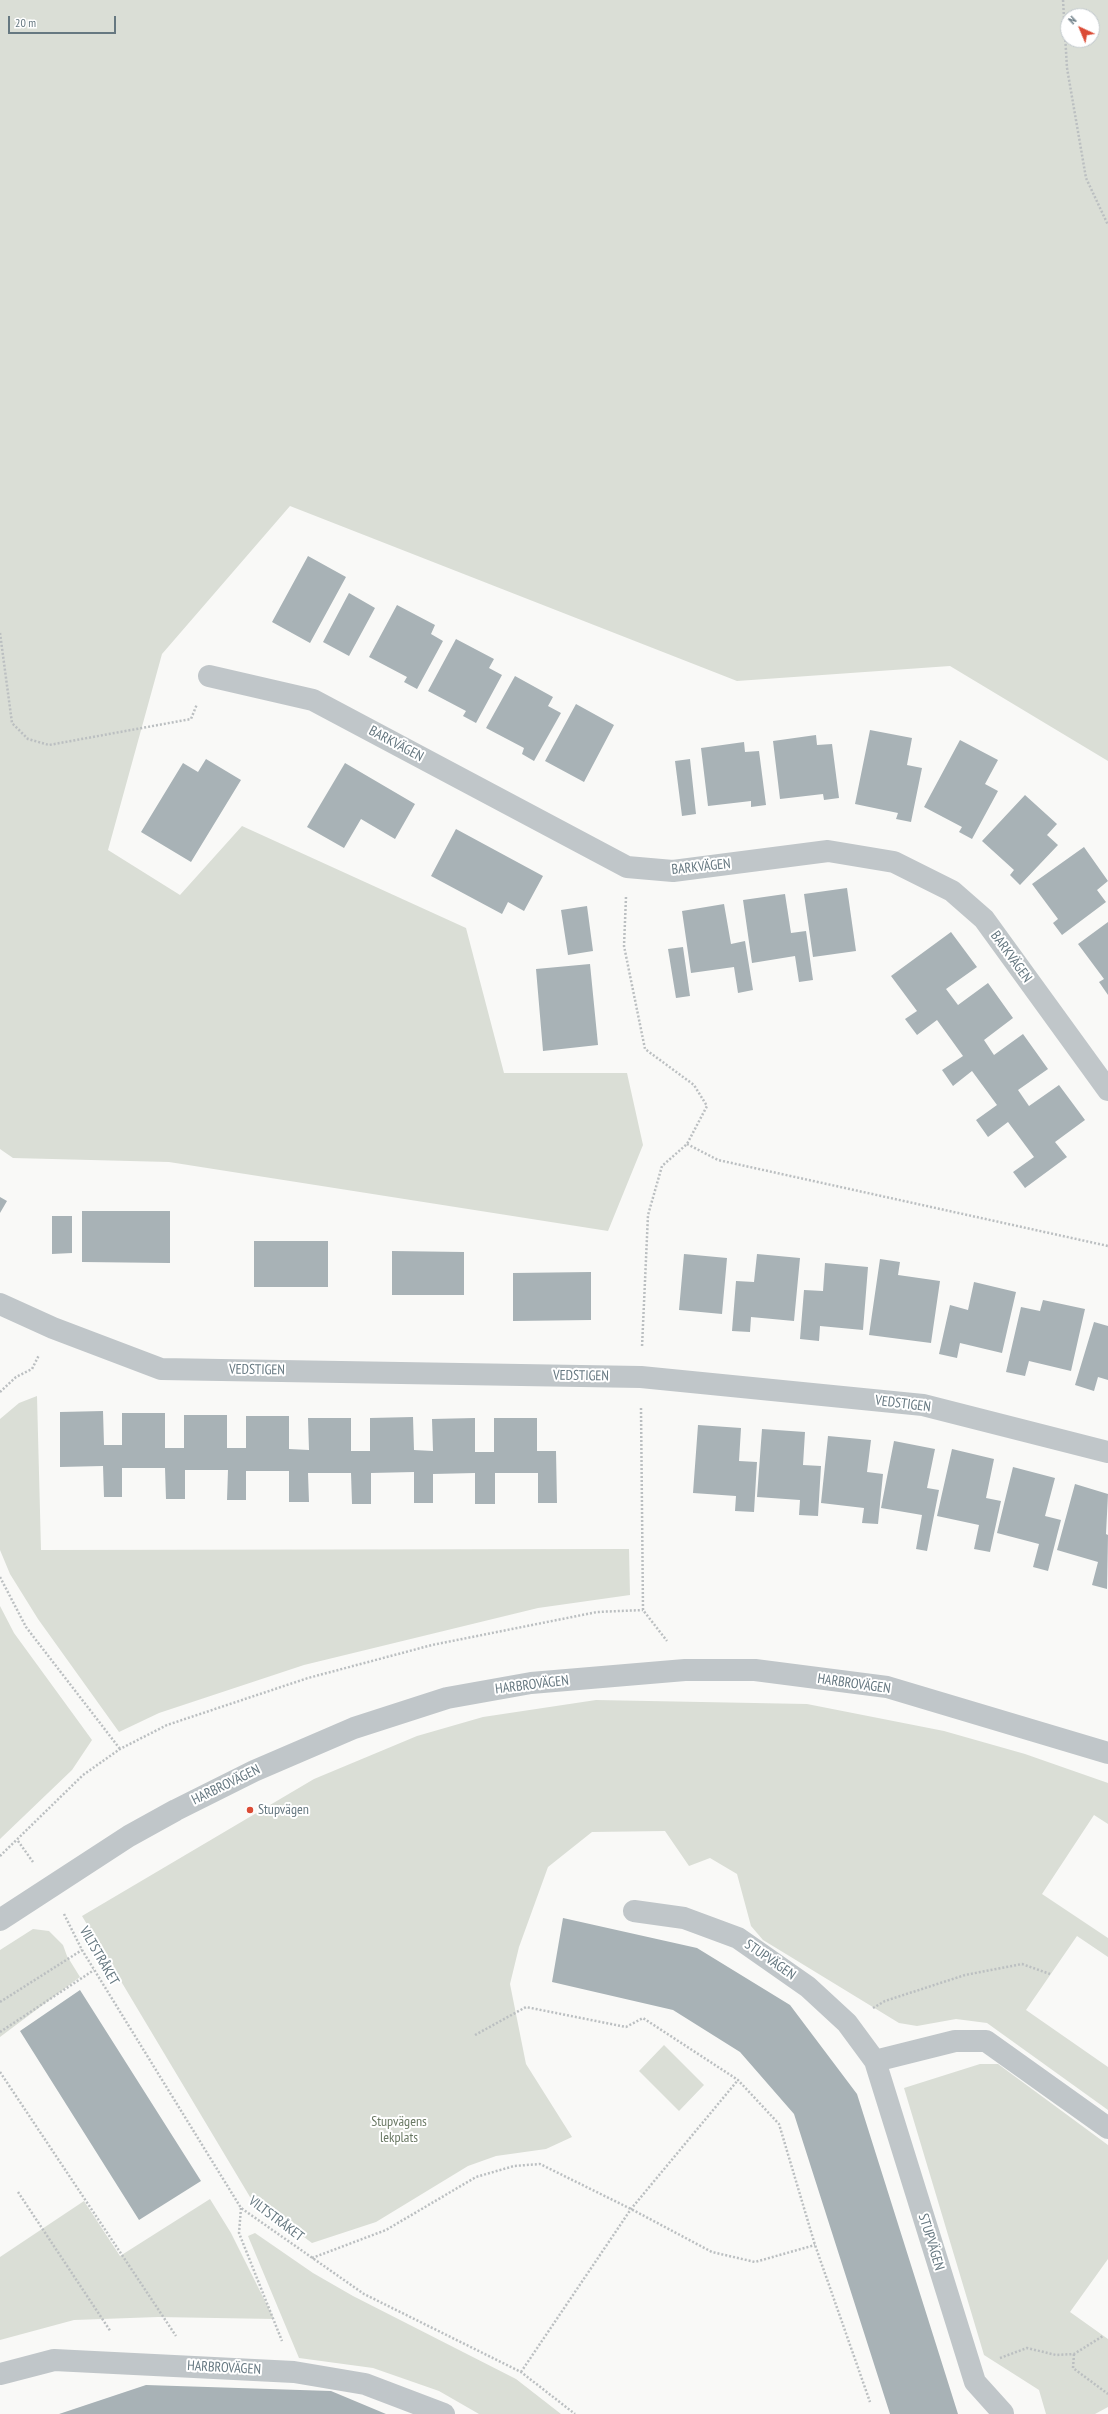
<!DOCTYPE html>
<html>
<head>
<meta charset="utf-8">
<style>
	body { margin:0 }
	#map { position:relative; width:1108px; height:2414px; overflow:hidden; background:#f9f9f7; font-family:"PT Sans Narrow",sans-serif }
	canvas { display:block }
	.north { position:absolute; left:1060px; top:8px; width:40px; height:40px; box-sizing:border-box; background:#fff; border:1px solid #c2c9cd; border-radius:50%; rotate:316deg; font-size:11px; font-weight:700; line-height:16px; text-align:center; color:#667881 }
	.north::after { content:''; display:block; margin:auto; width:14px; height:18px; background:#db4b35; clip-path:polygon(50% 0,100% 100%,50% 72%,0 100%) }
	.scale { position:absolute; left:8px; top:16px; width:108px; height:18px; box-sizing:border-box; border:2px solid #667881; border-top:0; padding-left:5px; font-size:12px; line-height:14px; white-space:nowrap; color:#667881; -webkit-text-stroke:3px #fff; paint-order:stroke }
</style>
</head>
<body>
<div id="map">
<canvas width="1108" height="2414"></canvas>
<div class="north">N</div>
<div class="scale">20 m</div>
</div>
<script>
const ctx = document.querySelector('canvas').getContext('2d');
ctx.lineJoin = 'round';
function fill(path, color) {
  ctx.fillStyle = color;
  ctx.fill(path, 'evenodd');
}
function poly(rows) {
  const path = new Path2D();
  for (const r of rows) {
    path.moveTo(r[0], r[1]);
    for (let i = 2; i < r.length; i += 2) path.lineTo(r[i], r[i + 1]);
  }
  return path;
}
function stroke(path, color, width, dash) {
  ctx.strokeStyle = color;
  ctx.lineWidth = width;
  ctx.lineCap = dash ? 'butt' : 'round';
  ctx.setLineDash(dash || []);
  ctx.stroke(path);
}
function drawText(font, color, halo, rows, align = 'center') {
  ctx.font = font + ' "PT Sans Narrow",sans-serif';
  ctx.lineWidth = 4;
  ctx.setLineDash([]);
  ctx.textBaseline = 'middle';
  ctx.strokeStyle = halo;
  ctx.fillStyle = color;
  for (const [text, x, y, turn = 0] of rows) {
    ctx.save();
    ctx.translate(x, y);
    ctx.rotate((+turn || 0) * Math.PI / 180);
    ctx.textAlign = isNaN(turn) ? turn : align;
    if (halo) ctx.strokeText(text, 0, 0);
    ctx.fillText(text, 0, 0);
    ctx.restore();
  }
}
const green = poly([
	[0,0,1108,0,1108,761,950,666,737,681,290,506,162,654,108,850,180,895,242,826,466,928,504,1073,627,1073,643,1145,608,1231,169,1162,13,1158,0,1149],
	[1068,16,1092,16,1092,40,1068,40],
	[37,1396,41,1550,629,1549,630,1595,538,1608,304,1665,159,1713,119,1732,38,1619,10,1574,0,1550,0,1419,19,1403],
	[0,1606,14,1633,92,1740,72,1770,0,1839],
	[596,1700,807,1704,944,1731,1025,1754,1108,1783,1108,1824,1094,1815,1042,1894,1108,1938,1108,1957,1077,1936,1026,2010,1108,2067,1108,2110,987,2023,956,2019,917,2026,899,2023,763,1940,751,1926,737,1874,710,1858,689,1866,665,1831,592,1832,548,1867,519,1947,510,1984,526,2064,572,2137,546,2149,496,2156,468,2166,376,2222,312,2243,250,2197,82,1916,314,1779,417,1736,483,1717],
	[33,1929,49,1931,63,1945,67,1956,80,1977,0,2037,0,1950],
	[664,2045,704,2085,679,2111,639,2071],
	[980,2064,998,2064,1108,2145,1108,2259,1070,2312,1108,2339,1108,2407,1095,2414,1046,2414,1039,2390,984,2355,904,2088],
	[210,2199,231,2233,274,2319,158,2317,74,2320,0,2340,0,2257,84,2201,120,2256],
	[255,2233,313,2273,353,2296,516,2379,561,2414,479,2414,439,2391,373,2368,299,2358,248,2236]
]);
const building = poly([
	[308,556,346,577,310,643,272,622],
	[349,593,375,608,349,656,323,642],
	[397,605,435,625,431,634,443,641,417,689,404,682,407,677,369,657],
	[456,639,494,659,489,668,502,675,476,723,463,716,466,711,428,691],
	[515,676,553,697,548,706,561,713,534,761,522,754,524,748,486,728],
	[576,704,614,725,584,782,545,761],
	[870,730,912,738,907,765,922,768,911,822,896,819,898,813,855,804],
	[816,735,817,745,832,744,839,798,824,800,823,794,780,799,773,741],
	[960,740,998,760,985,784,998,791,972,839,959,832,962,827,924,807],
	[744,742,745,752,759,751,766,805,751,807,751,801,708,806,701,748],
	[206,759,241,780,191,862,141,832,183,763,198,772],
	[690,759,696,814,682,816,675,761],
	[345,763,415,804,395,839,361,819,344,848,307,827],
	[1025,795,1057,824,1047,835,1058,845,1020,885,1010,875,1014,870,982,841],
	[456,829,543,876,524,911,508,902,502,914,431,876],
	[1084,847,1108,881,1097,890,1106,902,1062,935,1053,923,1058,919,1032,884],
	[847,888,856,951,813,957,804,894],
	[785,894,791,933,806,931,813,980,799,982,795,956,752,963,743,900],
	[724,904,731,944,745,941,753,990,738,993,734,967,691,973,682,911],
	[587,906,593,951,568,955,561,910],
	[1108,922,1108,995,1099,982,1104,979,1078,944],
	[951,932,977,967,946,989,958,1005,988,983,1013,1018,984,1040,994,1055,1023,1034,1048,1069,1018,1090,1029,1106,1059,1085,1085,1120,1055,1142,1067,1157,1025,1188,1013,1172,1034,1157,1008,1122,988,1137,976,1120,997,1105,972,1071,953,1086,942,1070,963,1056,937,1020,917,1035,905,1019,917,1011,891,976],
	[683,947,690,996,676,998,668,949],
	[590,964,598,1045,543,1051,536,969],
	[0,1197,7,1201,0,1213],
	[82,1211,170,1211,170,1263,82,1262],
	[52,1216,72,1216,72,1253,52,1254],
	[254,1241,328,1241,328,1287,254,1287],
	[392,1251,464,1252,464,1295,392,1295],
	[684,1254,727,1258,722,1314,679,1310],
	[757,1254,800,1258,794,1321,751,1317,750,1332,732,1331,736,1281,754,1282],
	[880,1259,900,1262,898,1275,940,1281,931,1343,869,1335],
	[825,1263,868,1267,863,1330,820,1326,819,1341,800,1339,804,1290,823,1291],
	[591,1272,591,1320,513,1321,513,1273],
	[974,1282,1016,1292,1002,1353,960,1343,957,1358,939,1354,950,1305,968,1310],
	[1043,1300,1085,1309,1071,1371,1029,1361,1025,1376,1006,1372,1021,1307,1040,1311],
	[1094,1322,1108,1326,1108,1380,1098,1377,1094,1391,1075,1385],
	[103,1411,104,1445,122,1445,122,1413,165,1413,165,1448,184,1448,184,1415,227,1415,227,1448,246,1448,246,1416,289,1416,289,1449,309,1450,308,1418,351,1418,351,1451,370,1451,370,1418,413,1417,414,1450,433,1451,432,1419,475,1418,475,1452,494,1452,494,1418,537,1418,537,1451,556,1451,557,1503,538,1503,538,1473,495,1473,495,1504,475,1504,475,1473,433,1474,433,1503,414,1503,414,1472,371,1473,371,1504,352,1504,351,1473,308,1473,309,1502,289,1502,289,1471,246,1471,246,1500,227,1500,228,1470,185,1470,185,1499,166,1499,165,1468,122,1468,122,1497,104,1497,103,1466,60,1467,60,1412],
	[698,1425,741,1428,739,1461,757,1462,754,1512,735,1511,736,1496,693,1493],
	[762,1429,805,1432,803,1465,821,1466,818,1516,799,1515,800,1500,757,1497],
	[828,1436,871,1440,867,1472,883,1474,878,1524,862,1523,864,1508,821,1503],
	[894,1441,935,1449,927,1488,939,1490,927,1551,916,1549,922,1515,881,1508],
	[952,1449,994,1459,986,1498,1001,1501,990,1552,974,1549,979,1525,937,1516],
	[1013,1467,1055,1478,1045,1516,1061,1520,1048,1571,1033,1567,1039,1544,997,1533],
	[1075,1484,1108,1494,1106,1534,1108,1535,1107,1589,1092,1585,1098,1562,1057,1550],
	[563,1918,697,1948,790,2005,857,2094,958,2414,890,2414,794,2114,740,2052,673,2010,552,1982],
	[80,1990,201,2181,139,2220,20,2031],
	[146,2385,331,2391,386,2414,59,2414]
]);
const path = poly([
	[1063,0,1067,68,1086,178,1108,225],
	[0,633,12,723,28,739,49,745,191,719,197,704],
	[626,897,624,946,645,1049,694,1085,707,1106,687,1144,662,1166,648,1215,642,1347],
	[687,1144,718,1160,1108,1246],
	[0,1392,16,1377,32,1369,39,1355],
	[641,1408,643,1610,667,1641],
	[0,1577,26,1627,120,1749],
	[18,1841,33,1862],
	[0,1856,83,1775,120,1749,167,1725,308,1678,432,1645,597,1612,643,1610],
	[64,1914,82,1950,241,2208,364,2294,521,2372,575,2414],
	[0,2002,82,1950],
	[873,2008,885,2001,965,1975,1022,1964,1050,1974],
	[0,2032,94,1970],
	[475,2035,526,2007,626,2027,643,2018,738,2080,779,2124,815,2245,870,2402],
	[0,2072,176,2336],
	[18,2192,111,2332],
	[241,2208,239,2233,282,2341],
	[312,2258,386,2230,476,2177,514,2166,540,2164,631,2209,712,2252,755,2262,815,2245],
	[1074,2354,1073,2368,1108,2394],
	[1000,2358,1027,2348,1056,2355,1074,2354,1103,2336],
	[521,2372,631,2209,738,2080]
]);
const minor = poly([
	[209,676,313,700,627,867,673,871,828,851,894,862,952,891,984,919,1108,1090],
	[0,1304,53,1328,161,1369,641,1377,923,1405,1108,1452],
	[634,1911,684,1918,738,1938,808,1987,847,2023,875,2061,975,2382,1003,2413],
	[0,1920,129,1836,176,1810,254,1771,354,1728,447,1698,531,1683,685,1670,755,1670,887,1687,1108,1753],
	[875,2061,955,2041,986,2041,1108,2128],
	[0,2374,54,2360,294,2372,365,2384,444,2414]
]);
const markers = [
	[250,1810,4,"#db4b35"]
];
const streetNames = [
	["BARKVÄGEN",396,744,28],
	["BARKVÄGEN",701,867,-6],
	["BARKVÄGEN",1011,957,54],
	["VEDSTIGEN",257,1370,1],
	["VEDSTIGEN",581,1376,1],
	["VEDSTIGEN",903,1404,7],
	["HARBROVÄGEN",854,1684,8],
	["HARBROVÄGEN",532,1685,-7],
	["HARBROVÄGEN",226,1785,-26],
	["VILTSTRÅKET",99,1956,60],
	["STUPVÄGEN",770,1960,35],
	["VILTSTRÅKET",276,2219,37],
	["STUPVÄGEN",931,2242,73],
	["HARBROVÄGEN",224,2368,3]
];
const poiNames = [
	["Stupvägen",258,1810]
];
const parkNames = [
	["Stupvägens",399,2122],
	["lekplats",399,2138]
];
fill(green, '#daded6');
fill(building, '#a8b2b6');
stroke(path, '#bbbfc1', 2.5, [2, 2]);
stroke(minor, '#c0c6c9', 22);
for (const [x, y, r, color] of markers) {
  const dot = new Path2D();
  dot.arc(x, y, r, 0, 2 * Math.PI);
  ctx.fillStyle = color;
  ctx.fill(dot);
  stroke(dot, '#fff', 1.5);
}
drawText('14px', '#667881', '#fff', streetNames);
drawText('14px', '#667881', '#fff', poiNames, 'left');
drawText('14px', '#6a7964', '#fff', parkNames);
</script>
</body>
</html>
